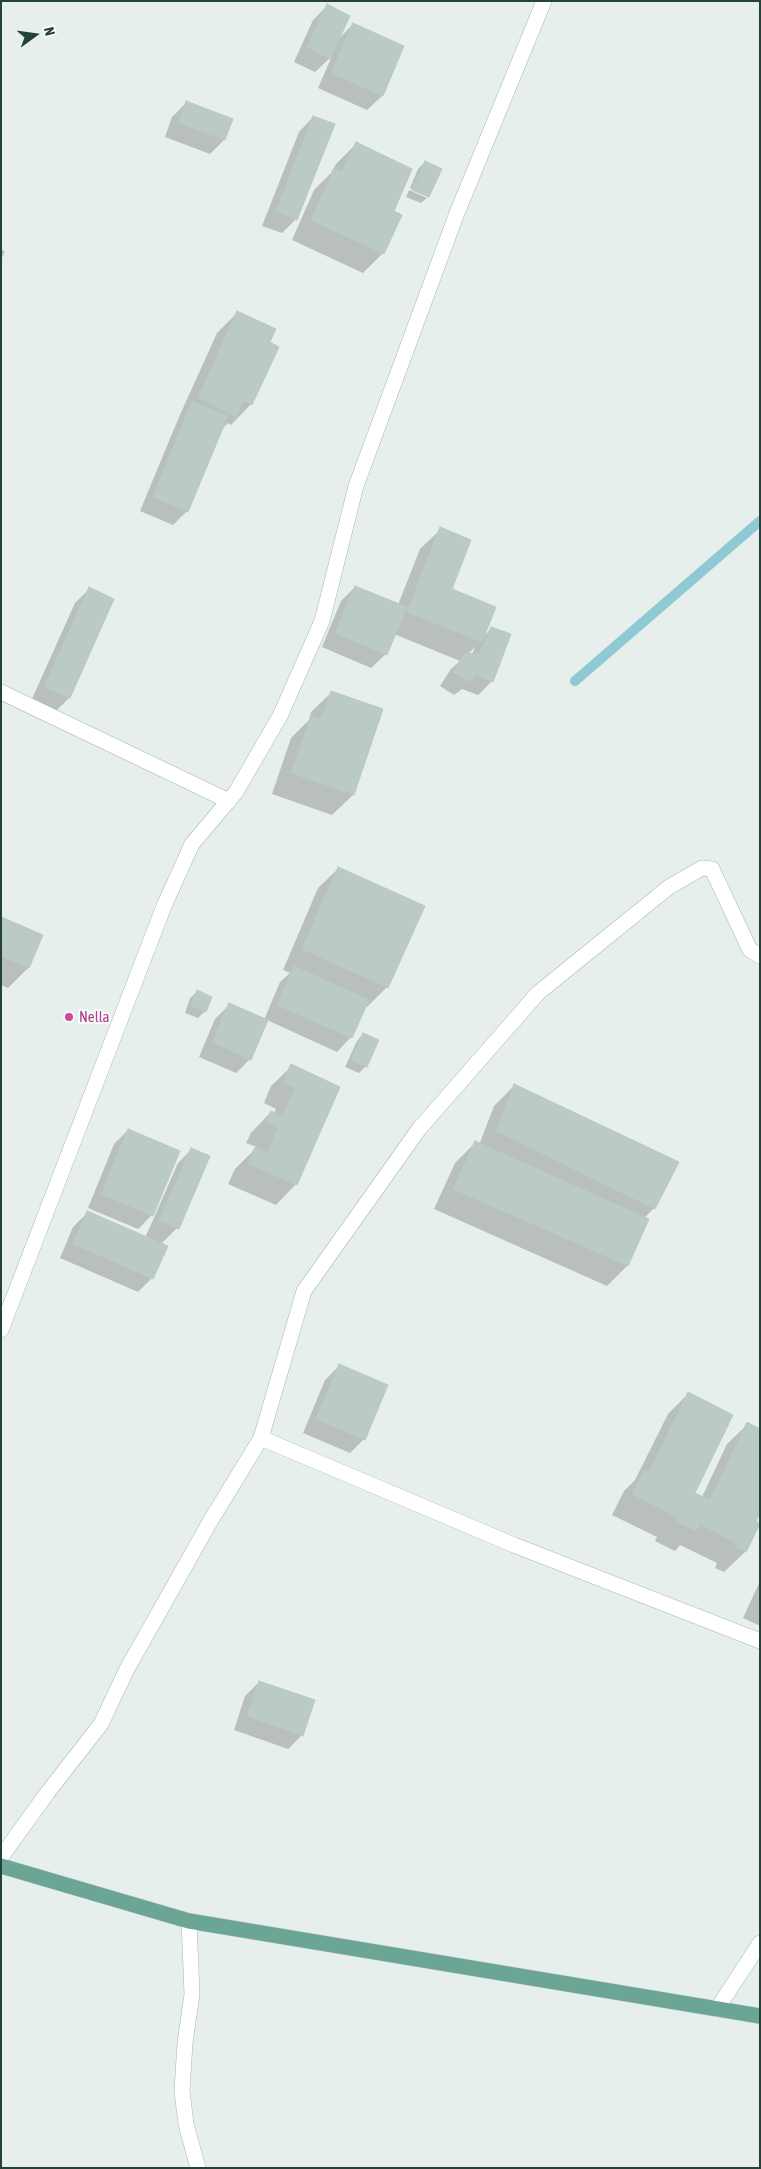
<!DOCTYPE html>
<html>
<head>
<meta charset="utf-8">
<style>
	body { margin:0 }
	#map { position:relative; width:761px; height:2169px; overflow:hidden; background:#e6efeb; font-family:"Asap Condensed",sans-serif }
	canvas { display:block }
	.frame { position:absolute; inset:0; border:2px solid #24423a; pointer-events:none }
	.north { position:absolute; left:10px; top:10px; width:50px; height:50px; -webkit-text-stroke:4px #f7fbf9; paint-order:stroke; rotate:76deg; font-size:14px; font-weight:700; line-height:20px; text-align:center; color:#24423a }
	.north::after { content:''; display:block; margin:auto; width:18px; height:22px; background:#24423a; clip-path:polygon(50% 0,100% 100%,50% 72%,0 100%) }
</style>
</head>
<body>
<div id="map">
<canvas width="761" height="2169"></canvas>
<div class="frame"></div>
<div class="north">N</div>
</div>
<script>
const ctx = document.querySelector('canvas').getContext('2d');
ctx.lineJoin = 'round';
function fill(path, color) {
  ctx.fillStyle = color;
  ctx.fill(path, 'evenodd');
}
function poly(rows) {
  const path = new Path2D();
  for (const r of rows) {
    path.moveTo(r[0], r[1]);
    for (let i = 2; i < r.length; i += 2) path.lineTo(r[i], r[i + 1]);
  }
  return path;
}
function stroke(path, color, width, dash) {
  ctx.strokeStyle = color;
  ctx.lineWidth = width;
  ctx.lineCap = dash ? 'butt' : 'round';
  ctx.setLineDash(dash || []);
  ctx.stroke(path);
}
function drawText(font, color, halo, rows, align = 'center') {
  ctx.font = font + ' "Asap Condensed",sans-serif';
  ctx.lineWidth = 4.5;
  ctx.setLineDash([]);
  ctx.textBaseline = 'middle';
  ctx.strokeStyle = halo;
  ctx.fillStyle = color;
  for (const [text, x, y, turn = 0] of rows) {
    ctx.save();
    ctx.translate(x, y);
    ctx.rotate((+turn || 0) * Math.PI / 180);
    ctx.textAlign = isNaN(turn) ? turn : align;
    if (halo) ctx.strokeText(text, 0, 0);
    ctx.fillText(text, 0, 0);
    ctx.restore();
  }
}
const shadow = poly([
	[327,6,338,40,353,24,403,46,382,96,367,110,318,88,332,56,315,72,294,62,313,20],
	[186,103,232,120,224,140,210,154,165,137,172,117],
	[313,117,296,219,282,233,262,226,299,132],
	[356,144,392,212,383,253,363,273,292,240,314,190,331,173,336,164],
	[425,162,428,196,427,198,427,195,410,188,418,169],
	[409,190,427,198,421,203,406,197],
	[1,250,5,251,1,260],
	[238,312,269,343,251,404,231,425,228,423,220,431,187,511,173,525,140,511,179,417,217,333],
	[441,529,450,590,483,637,492,628,492,681,478,695,462,689,454,695,440,686,451,669,460,661,394,634,386,654,371,668,322,647,341,601,355,587,398,605,420,549],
	[475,647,472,655,467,655],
	[89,589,113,600,69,698,55,712,31,701,75,603],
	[332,692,381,709,353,795,332,815,272,794,291,738,309,720,311,712],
	[339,868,387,987,367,1007,365,1006,351,1037,337,1052,267,1020,250,1059,236,1073,199,1057,215,1019,229,1005,264,1020,280,982,290,973,283,970,318,888],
	[1,918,28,968,8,988,1,985],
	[197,992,205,1011,198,1018,185,1013,190,998],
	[363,1034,366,1066,359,1073,345,1067,357,1041],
	[292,1066,339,1087,296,1184,276,1205,228,1184,235,1169,257,1147,246,1143,251,1133,271,1112,274,1113,276,1109,264,1103,271,1086],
	[515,1085,654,1208,644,1218,647,1220,627,1266,607,1286,434,1209,455,1163,475,1143,479,1145,494,1106],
	[128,1130,152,1215,138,1229,88,1208,114,1144],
	[192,1149,208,1157,177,1228,161,1244,152,1278,138,1292,60,1258,73,1227,87,1213,145,1238,178,1163],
	[339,1366,364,1439,350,1453,303,1433,325,1380],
	[688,1394,694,1493,702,1497,727,1444,748,1424,754,1522,758,1524,745,1552,724,1572,715,1568,717,1563,680,1545,675,1551,655,1541,657,1537,612,1515,624,1491,635,1480,668,1414],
	[760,1581,760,1626,743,1618],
	[259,1682,302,1735,288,1749,234,1730,245,1696]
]);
const stream = poly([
	[575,681,760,521]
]);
const building = poly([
	[327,4,350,16,330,59,307,47,327,4],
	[353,23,404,46,383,96,331,73,353,23],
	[186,101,233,119,225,140,178,123,186,101],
	[313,116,335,124,297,220,276,211,313,116],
	[356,142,412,169,394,211,402,215,384,254,311,220,334,168,342,172,356,142],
	[425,161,442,169,429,197,412,190,425,161],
	[237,311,276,329,270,342,279,347,252,405,243,401,236,417,198,398,237,311],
	[192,401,228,416,188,512,153,497,192,401],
	[440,527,471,540,452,589,496,607,482,642,407,612,440,527],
	[355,586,407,607,387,655,335,633,355,586],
	[89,587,114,599,70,698,44,687,89,587],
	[491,627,511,634,493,682,477,675,469,682,453,672,465,653,479,654,491,627],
	[331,691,383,709,354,795,291,773,311,716,321,719,331,691],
	[338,867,425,906,388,988,302,949,338,867],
	[1,917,43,935,29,968,1,956,1,917],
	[294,966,369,1000,352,1038,277,1005,294,966],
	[197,990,212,997,206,1012,191,1006,197,990],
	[229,1003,268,1020,251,1060,212,1042,229,1003],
	[363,1033,379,1040,367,1067,351,1060,363,1033],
	[291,1064,340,1087,297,1185,248,1164,255,1147,267,1153,278,1128,266,1122,271,1111,283,1116,295,1088,283,1083,291,1064],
	[514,1084,679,1162,655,1209,496,1131,514,1084],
	[128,1129,180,1151,153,1216,101,1194,128,1129],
	[475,1141,649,1219,628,1266,453,1189,475,1141],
	[191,1148,210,1156,179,1229,159,1221,191,1148],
	[87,1211,168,1246,153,1279,73,1244,87,1211],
	[339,1364,388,1385,365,1440,316,1419,339,1364],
	[688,1392,733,1415,695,1493,710,1500,747,1422,760,1429,760,1514,756,1521,760,1524,746,1552,735,1547,736,1543,700,1524,696,1531,675,1521,677,1517,632,1494,644,1470,649,1472,688,1392],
	[259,1681,315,1700,303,1736,247,1716,259,1681]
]);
const minor = poly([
	[1,692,229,801],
	[1,1330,164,906,192,844,236,792,280,716,322,621,356,486,457,213,544,1],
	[261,1438,514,1545,760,1641],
	[1,1857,48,1792,101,1724,127,1669,211,1520,261,1438,304,1291,419,1129,538,993,669,887,702,868,712,869,750,950,760,956],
	[189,1921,192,1994,185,2043,182,2091,186,2124,198,2168],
	[717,2009,760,1943]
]);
const major = poly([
	[1,1866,189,1921,760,2016]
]);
const markers = [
	[69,1017,5,"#d1479c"]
];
const hotelNames = [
	["Nella",79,1017]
];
fill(shadow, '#0003');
stroke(stream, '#8ec9d4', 10);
fill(building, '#bbcac4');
stroke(building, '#b8c9c2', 1);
stroke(minor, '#a8b8b2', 16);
stroke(major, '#c2cac8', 16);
stroke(minor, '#fff', 15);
stroke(major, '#6aa596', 15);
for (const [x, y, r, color] of markers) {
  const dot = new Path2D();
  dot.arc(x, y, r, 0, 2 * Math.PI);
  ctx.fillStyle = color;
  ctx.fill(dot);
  stroke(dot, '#f7fbf9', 2);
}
drawText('15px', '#b23c85', '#f7fbf9', hotelNames, 'left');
</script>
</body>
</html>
